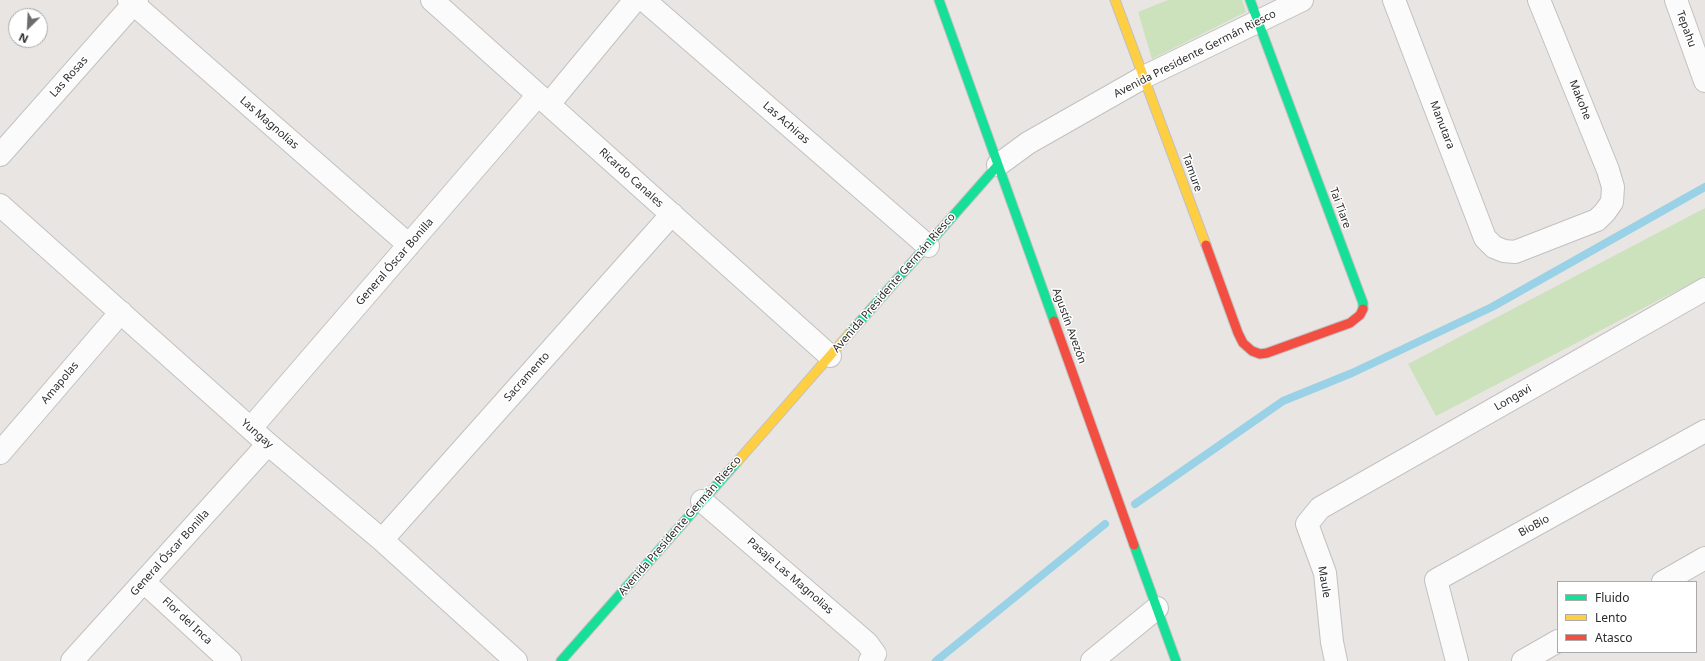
<!DOCTYPE html>
<html>
<head>
<meta charset="utf-8">
<style>
	body { margin:0 }
	#map { position:relative; width:1705px; height:661px; overflow:hidden; background:#e8e5e2; font-family:"Noto Sans",sans-serif }
	canvas { display:block }
	.legend { position:absolute; left:1557px; top:581px; width:140px; height:72px; box-sizing:border-box; background:#fff; border:1px solid #aaa; margin:0; padding:5px 7px; list-style:none; font-size:12px; color:#2b2b2b }
	.legend li { display:flex; align-items:center; gap:8px; height:20px }
	.legend b { width:20px; border:1px solid #aaa }
	.north { position:absolute; left:8px; top:8px; width:40px; height:40px; box-sizing:border-box; background:#fff; border:1px solid #aaa; border-radius:50%; rotate:204deg; font-size:11px; font-weight:700; line-height:16px; text-align:center; color:#2b2b2b }
	.north::after { content:''; display:block; margin:auto; width:14px; height:18px; background:#6d6c6b; clip-path:polygon(50% 0,100% 100%,50% 72%,0 100%) }
</style>
</head>
<body>
<div id="map">
<canvas width="1705" height="661"></canvas>
<ul class="legend">
<li><b style="height:5px;background:#16e098"></b>Fluido</li>
<li><b style="height:5px;background:#ffcf43"></b>Lento</li>
<li><b style="height:5px;background:#f24e42"></b>Atasco</li>
</ul>
<div class="north">N</div>
</div>
<script>
const ctx = document.querySelector('canvas').getContext('2d');
ctx.lineJoin = 'round';
function fill(path, color) {
  ctx.fillStyle = color;
  ctx.fill(path, 'evenodd');
}
function poly(rows) {
  const path = new Path2D();
  for (const r of rows) {
    path.moveTo(r[0], r[1]);
    for (let i = 2; i < r.length; i += 2) path.lineTo(r[i], r[i + 1]);
  }
  return path;
}
function stroke(path, color, width, dash) {
  ctx.strokeStyle = color;
  ctx.lineWidth = width;
  ctx.lineCap = dash ? 'butt' : 'round';
  ctx.setLineDash(dash || []);
  ctx.stroke(path);
}
function drawText(font, color, halo, rows, align = 'center') {
  ctx.font = font + ' "Noto Sans",sans-serif';
  ctx.lineWidth = 3;
  ctx.setLineDash([]);
  ctx.textBaseline = 'middle';
  ctx.strokeStyle = halo;
  ctx.fillStyle = color;
  for (const [text, x, y, turn = 0] of rows) {
    ctx.save();
    ctx.translate(x, y);
    ctx.rotate((+turn || 0) * Math.PI / 180);
    ctx.textAlign = isNaN(turn) ? turn : align;
    if (halo) ctx.strokeText(text, 0, 0);
    ctx.fillText(text, 0, 0);
    ctx.restore();
  }
}
const green = poly([
	[1168,0,1242,0,1246,12,1152,59,1138,12],
	[1705,208,1705,276,1436,416,1408,364]
]);
const stream = poly([
	[1135,504,1283,401,1352,373,1492,307,1705,187],
	[936,661,1105,524]
]);
const street = poly([
	[129,0,409,245],
	[432,0,830,356],
	[644,0,928,246],
	[1394,0,1485,238,1494,247,1504,251,1515,252,1597,220,1605,212,1612,202,1613,187,1608,170,1539,0],
	[1676,0,1705,81],
	[549,104,635,0],
	[0,155,137,0],
	[998,165,1028,143,1144,77,1302,0],
	[0,205,268,444,382,540,516,661],
	[251,428,538,95],
	[0,453,121,312],
	[702,501,867,643,875,654,870,661],
	[382,540,672,214],
	[144,582,230,661],
	[1663,582,1705,558],
	[72,661,268,444],
	[1092,661,1157,608],
	[1336,661,1332,642,1325,573,1307,524,1320,508,1705,289],
	[1457,661,1436,580,1705,431],
	[1523,661,1558,641]
]);
const fast = poly([
	[939,0,1054,321],
	[1250,0,1363,303,1363,309],
	[849,334,998,165],
	[1134,545,1176,661],
	[561,661,737,462]
]);
const slow = poly([
	[1115,0,1206,245],
	[737,462,849,334]
]);
const jam = poly([
	[1206,245,1238,333,1243,343,1252,351,1260,354,1267,353,1350,323,1360,315,1363,309],
	[1054,321,1134,545]
]);
const streetNames = [
	["Tepahu",1686,29,70],
	["Avenida Presidente Germán Riesco",1195,54,-27],
	["Las Rosas",69,77,-48],
	["Makohe",1580,100,68],
	["Las Magnolias",269,123,41],
	["Las Achiras",786,123,41],
	["Manutara",1442,125,69],
	["Tamure",1192,173,70],
	["Ricardo Canales",631,178,42],
	["Tai Tiare",1340,208,70],
	["General Óscar Bonilla",395,262,-49],
	["Avenida Presidente Germán Riesco",894,283,-49],
	["Agustín Avezón",1069,326,70],
	["Sacramento",527,377,-48],
	["Amapolas",60,383,-50],
	["Longavi",1513,398,-30],
	["Yungay",257,434,41],
	["Avenida Presidente Germán Riesco",680,526,-49],
	["BioBio",1534,526,-29],
	["General Óscar Bonilla",170,553,-48],
	["Pasaje Las Magnolias",790,576,41],
	["Maule",1324,582,80],
	["Flor del Inca",187,621,43]
];
fill(green, '#cbe2bc');
stroke(stream, '#99d1e6', 8);
stroke(street, '#c2c1c1', 24);
stroke(fast, '#c2c1c1', 11);
stroke(slow, '#c2c1c1', 11);
stroke(jam, '#c2c1c1', 11);
stroke(street, '#fcfbfb', 22);
stroke(fast, '#16e098', 9);
stroke(slow, '#ffcf43', 9);
stroke(jam, '#f24e42', 9);
drawText('11px', '#2b2b2b', '#fff', streetNames);
</script>
</body>
</html>
